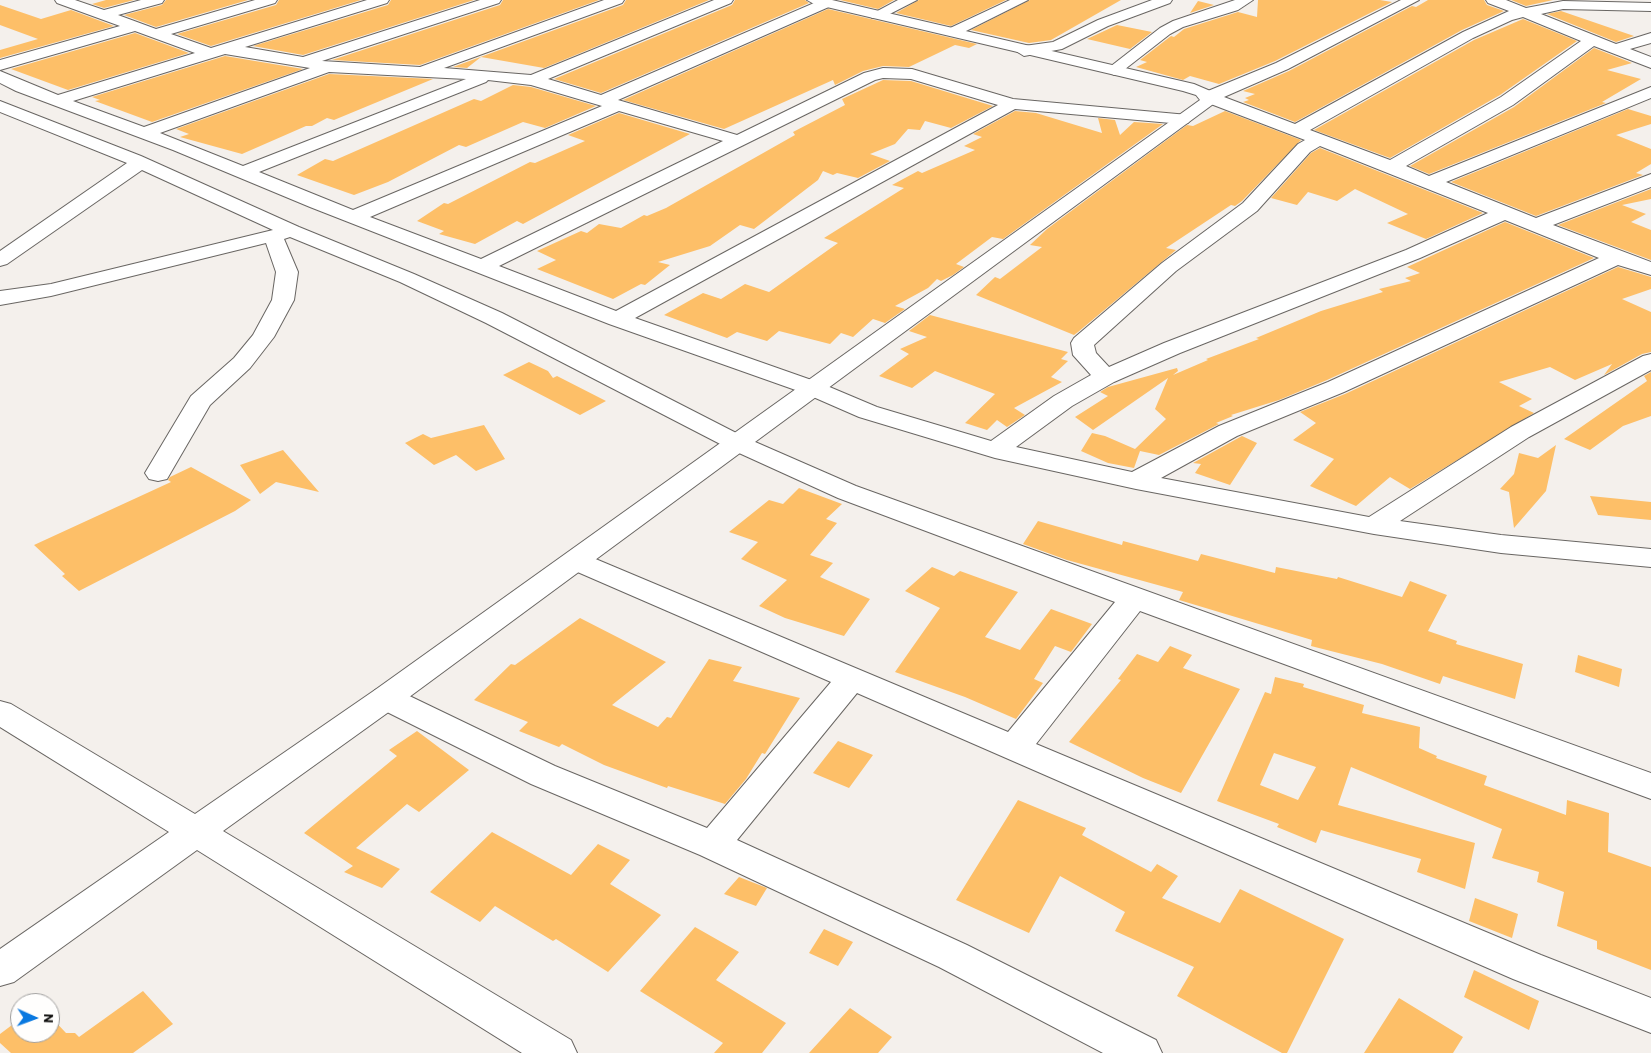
<!DOCTYPE html>
<html>
<head>
<meta charset="utf-8">
<style>
	body { margin:0 }
	#map { position:relative; width:1651px; height:1053px; overflow:hidden; background:#f4f0ec; font-family:Barlow,sans-serif }
	canvas { display:block }
	.north { position:absolute; left:10px; top:993px; width:50px; height:50px; box-sizing:border-box; background:#fffefd; border:1px solid #9e9d9c; border-radius:50%; rotate:92deg; font-size:14px; font-weight:700; line-height:20px; text-align:center; color:#0d0c0b }
	.north::after { content:''; display:block; margin:auto; width:18px; height:22px; background:#0978e0; clip-path:polygon(50% 0,100% 100%,50% 72%,0 100%) }
</style>
</head>
<body>
<div id="map">
<canvas width="1651" height="1053"></canvas>
<div class="north">N</div>
</div>
<script>
const ctx = document.querySelector('canvas').getContext('2d');
ctx.lineJoin = 'round';
function fill(path, color) {
  ctx.fillStyle = color;
  ctx.fill(path, 'evenodd');
}
function poly(rows) {
  const path = new Path2D();
  for (const r of rows) {
    path.moveTo(r[0], r[1]);
    for (let i = 2; i < r.length; i += 2) path.lineTo(r[i], r[i + 1]);
  }
  return path;
}
function stroke(path, color, width, dash) {
  ctx.strokeStyle = color;
  ctx.lineWidth = width;
  ctx.lineCap = dash ? 'butt' : 'round';
  ctx.setLineDash(dash || []);
  ctx.stroke(path);
}
const building = poly([
	[106,0,134,0,104,8,92,4],
	[166,0,248,0,156,27,124,15,162,5],
	[279,0,361,0,211,46,177,34,276,5],
	[391,0,474,0,303,55,253,46,388,5],
	[503,0,599,0,420,65,332,60,500,5],
	[626,0,709,0,544,68,481,57,467,68,453,67,623,5],
	[735,0,805,0,809,3,601,93,554,79,732,5],
	[840,0,894,0,878,9],
	[919,0,1006,0,951,26,896,13],
	[1030,0,1121,0,1051,40,1029,43,971,30],
	[1258,0,1380,0,1392,2,1275,61,1219,84,1190,76,1183,80,1136,67,1147,62,1140,60,1171,36,1174,37,1184,29,1238,12,1257,17],
	[1428,0,1484,0,1487,5,1504,11,1462,30,1295,122,1243,102,1249,100,1245,98,1255,94,1243,91,1289,71,1412,6,1416,7],
	[1511,0,1553,0,1526,6],
	[1198,1,1214,5,1190,13],
	[0,5,41,19,71,10,114,26,0,58,0,50,38,39,0,25],
	[828,9,977,44,969,48,955,45,909,67,883,66,863,71,835,85,833,80,724,129,623,100],
	[1561,11,1634,36,1616,42,1547,14],
	[1523,19,1577,41,1500,95,1390,158,1314,130,1474,40],
	[1117,25,1152,32,1130,49,1087,39],
	[135,33,189,53,68,90,11,69],
	[1594,48,1632,63,1607,70,1641,79,1602,102,1606,103,1429,174,1410,166,1514,107],
	[225,56,303,69,152,122,95,101,100,100,92,97],
	[329,74,433,79,334,120,327,118,312,126,306,126,242,154,180,137,189,134,176,129],
	[883,80,911,81,993,106,951,128,925,121,920,130,908,129,895,144,870,154,890,161,858,178,837,173,833,175,823,171,818,180,754,229,740,225,710,246,658,262,670,265,645,285,641,284,613,299,537,269,556,260,537,251,581,231,587,233,599,224,621,228,644,215,647,216,666,208,795,135,793,132,845,105,842,99],
	[513,85,531,87,596,106,545,128,523,122,466,147,459,145,388,182,354,195,297,175,325,159,333,161,474,99,481,101],
	[1628,109,1651,116,1651,124,1616,135,1651,149,1651,164,1636,173,1643,175,1536,216,1451,182],
	[1015,111,1036,113,1102,133,1098,118,1115,120,1120,135,1134,122,1163,124,1003,239,992,237,956,264,964,267,953,275,941,281,937,279,928,288,895,306,905,309,885,323,873,319,853,337,841,333,830,344,779,331,767,341,737,332,727,338,664,315,703,293,721,299,745,284,769,292,838,243,824,238,904,188,892,185,918,171,922,173,975,150,964,146,982,137,973,134],
	[1225,111,1301,140,1242,201,1235,206,1231,205,1166,248,1176,250,1078,332,1074,335,976,295,995,277,1000,279,1042,247,1030,245,1047,229,1187,125,1193,126],
	[619,113,690,134,523,224,517,221,475,244,439,234,444,231,417,221,444,203,448,204,530,162,535,163,585,141,568,135],
	[1320,148,1483,213,1426,239,1387,223,1408,214,1355,189,1337,201,1308,192,1297,205,1271,198,1311,153],
	[1651,189,1651,199,1622,205,1646,214,1631,222,1651,230,1651,260,1558,225],
	[1505,222,1594,258,1327,380,1279,400,1231,415,1233,416,1216,423,1219,424,1159,455,1140,451,1134,468,1108,463,1081,451,1092,433,1105,436,1135,449,1166,419,1155,409,1168,378,1093,430,1075,417,1108,396,1100,392,1108,387,1177,368,1178,371,1173,375,1208,360,1206,359,1259,339,1256,338,1321,311,1383,292,1379,289,1411,281,1405,278,1420,273,1407,267],
	[1618,267,1651,277,1651,289,1622,299,1651,312,1651,352,1642,354,1604,375,1612,364,1575,380,1550,367,1499,382,1532,399,1519,406,1534,413,1410,489,1390,477,1356,506,1310,486,1334,459,1293,440,1316,423,1300,412,1345,394],
	[930,315,1068,352,1061,359,1068,361,1051,377,1062,382,1014,408,1025,415,1007,427,997,420,987,430,965,423,995,394,935,371,912,388,879,376,909,354,900,349,927,337,909,331],
	[529,362,548,371,553,378,557,376,606,401,580,415,503,375],
	[1651,372,1651,416,1623,426,1590,450,1564,439,1647,381,1644,376],
	[484,425,505,459,476,471,456,455,434,465,405,443,423,434,431,438],
	[1242,436,1257,443,1230,485,1195,473,1201,464,1193,463],
	[1556,445,1546,491,1514,528,1509,492,1500,489,1514,474,1519,453,1538,458],
	[283,450,319,492,276,482,260,494,240,465],
	[191,467,251,500,235,511,79,591,62,576,65,574,34,545,171,482,168,480,170,477],
	[799,488,842,504,826,519,837,523,810,555,833,563,820,577,870,599,844,636,785,618,759,606,787,580,741,559,758,542,729,532,769,500,783,504],
	[1590,496,1651,502,1651,520,1598,515],
	[1038,521,1122,545,1123,541,1198,561,1201,554,1275,573,1276,567,1337,579,1338,577,1402,597,1410,581,1447,595,1428,631,1457,641,1456,644,1523,664,1515,699,1443,676,1440,684,1382,664,1311,646,1312,640,1179,600,1183,592,1067,560,1023,544],
	[932,567,954,576,960,571,1018,592,985,637,1020,650,1051,609,1092,624,1071,652,1055,646,1034,679,1043,683,1016,719,965,697,895,672,940,608,905,591],
	[580,618,666,662,612,705,658,727,667,717,671,718,709,659,742,667,733,681,800,698,765,754,762,753,746,779,725,804,668,786,667,788,604,765,562,744,559,747,519,731,528,722,474,700,511,664,515,665],
	[1170,646,1192,655,1183,668,1240,689,1181,793,1143,778,1069,742,1121,680,1118,679,1137,654,1158,662],
	[1578,655,1622,669,1619,687,1575,672],
	[1275,677,1304,684,1303,687,1364,705,1362,713,1420,727,1419,748,1437,756,1436,758,1487,776,1484,785,1566,815,1567,800,1609,813,1608,852,1651,867,1651,970,1597,949,1597,941,1557,926,1564,892,1537,882,1539,872,1492,858,1502,829,1351,767,1338,805,1475,843,1465,889,1417,872,1421,859,1321,830,1316,843,1277,827,1279,824,1217,801,1265,692,1271,694],
	[1274,753,1316,767,1298,800,1260,785],
	[417,731,469,770,419,812,407,804,356,848,400,869,382,888,344,872,353,866,304,833,397,756,389,750],
	[838,741,873,755,849,788,813,773],
	[1018,800,1086,828,1082,835,1151,872,1157,864,1178,876,1162,898,1220,923,1240,889,1344,939,1287,1053,1282,1053,1177,996,1194,967,1115,931,1125,912,1060,876,1029,933,956,900],
	[492,832,571,875,598,844,630,860,610,884,661,915,608,972,556,939,553,941,495,906,480,922,430,892],
	[739,877,767,888,756,906,724,894],
	[1475,898,1518,914,1512,938,1469,921],
	[695,927,739,952,716,980,786,1023,762,1053,714,1053,723,1043,640,991],
	[824,929,853,942,838,966,809,953],
	[1474,970,1539,1001,1529,1030,1464,997],
	[143,991,173,1024,133,1053,11,1053,0,1043,0,1034,20,1019,20,1033,50,1033,50,1016,66,1033,75,1033,79,1037],
	[1399,998,1463,1037,1453,1053,1364,1053],
	[850,1008,892,1037,878,1053,809,1053]
]);
const minor = poly([
	[55,0,75,0,104,10,141,0,164,0,162,3,118,15,156,29,255,0,277,0,275,3,171,34,211,48,367,0,389,0,387,3,245,47,303,57,480,0,501,0,499,3,322,61,420,67,604,0,624,0,622,3,444,68,531,75,714,0,733,0,731,3,548,79,601,95,821,0,831,0,833,3,831,6,618,100,737,135,864,73,883,68,912,69,1013,99,1188,115,1191,119,1188,123,1182,124,1015,109,635,318,820,383,877,407,991,441,1054,396,1091,375,1073,355,1071,343,1074,338,1162,263,1243,203,1298,144,1305,140,1203,101,1201,97,1203,93,1276,63,1401,0,1419,0,1288,69,1224,97,1295,124,1463,32,1509,11,1488,3,1486,0,1506,0,1526,8,1563,1,1651,3,1651,11,1563,9,1541,14,1616,44,1651,33,1651,43,1630,49,1651,57,1651,68,1594,46,1513,105,1406,166,1429,176,1651,87,1651,98,1446,182,1536,218,1651,174,1651,187,1553,225,1651,262,1651,275,1618,265,1344,392,1237,436,1161,478,1369,517,1511,427,1643,356,1651,354,1651,370,1529,437,1400,521,1501,535,1651,549,1651,567,1501,553,1374,534,1136,489,995,458,859,417,804,393,609,324,310,207,173,150,16,91,0,83,0,71,58,95,195,53,135,31,0,70,0,60,120,26,57,3,55,0],
	[1523,17,1581,41,1501,97,1390,160,1310,130,1473,38,1512,20,1523,17],
	[225,54,310,68,144,127,73,101,225,54],
	[329,72,466,79,243,166,160,133,329,72],
	[883,78,911,79,998,105,616,311,499,266,875,80,883,78],
	[488,80,531,85,602,106,353,210,259,172,486,82,488,80],
	[619,111,723,141,481,259,370,217,619,111],
	[1320,146,1488,213,1406,250,1164,343,1109,367,1096,353,1094,345,1176,271,1257,211,1310,152,1320,146],
	[1505,220,1599,258,1328,382,1219,426,1132,472,1016,447,1072,406,1114,382,1180,353,1420,258,1505,220],
	[898,0,917,0,882,18,872,18,870,15,898,0],
	[1010,0,1028,0,958,35,953,36,946,32,948,29,1010,0],
	[1152,0,1172,0,1170,3,1108,26,1062,49,1024,56,1016,51,1024,46,1053,42,1098,20,1152,0],
	[1235,0,1253,0,1238,10,1183,27,1170,34,1120,73,1114,75,1106,70,1160,28,1173,21,1235,0],
	[0,101,141,156,299,227,414,274,502,313,746,438,856,486,1651,773,1651,799,1140,611,1036,744,1541,955,1651,998,1651,1033,1513,979,857,693,737,840,967,945,1156,1040,1162,1053,1103,1053,939,967,700,855,531,784,375,706,370,698,375,690,386,687,397,690,555,766,707,828,831,682,566,567,562,561,566,555,576,552,586,555,1008,732,1115,602,838,498,728,448,486,323,400,282,290,237,284,239,298,272,294,300,274,337,250,368,210,405,167,479,158,481,149,479,145,473,191,396,234,358,253,335,272,300,276,272,266,243,51,296,0,305,0,291,51,284,273,230,142,170,7,264,0,266,0,251,127,163,0,112,0,101]
]);
const tertiary = poly([
	[807,0,832,0,1194,84,1215,93,1217,97,1216,102,397,706,223,831,571,1040,577,1053,522,1053,197,850,14,982,0,986,0,949,169,832,0,727,0,701,11,704,195,814,375,690,1200,100,1196,95,1183,91,814,4,807,0]
]);
fill(building, '#fdbf68');
stroke(minor, '#696663', 2);
stroke(tertiary, '#696663', 2);
fill(minor, '#fff');
fill(tertiary, '#fff');
</script>
</body>
</html>
